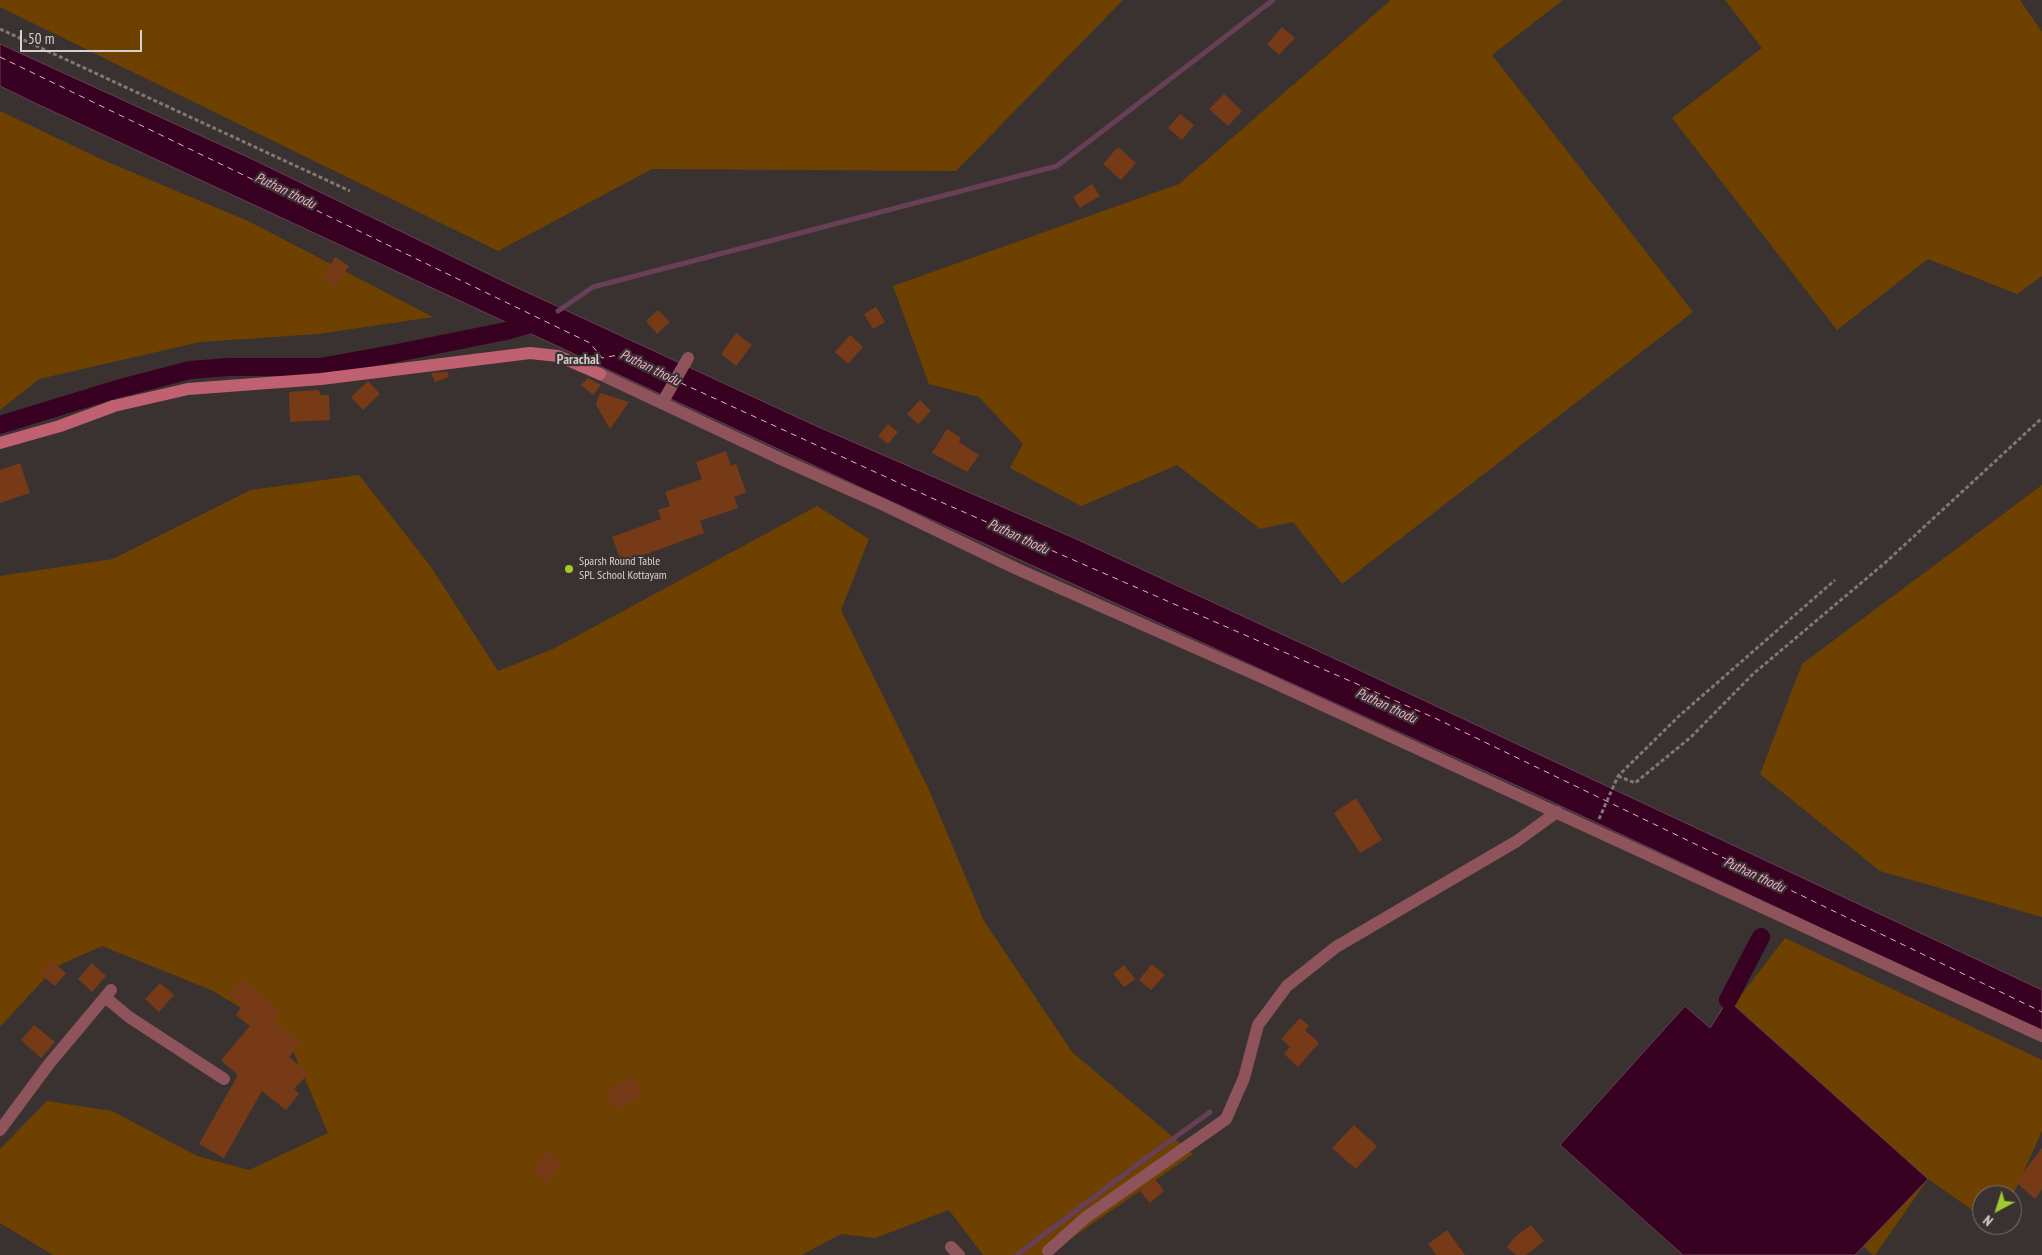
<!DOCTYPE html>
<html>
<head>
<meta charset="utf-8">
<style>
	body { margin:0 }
	#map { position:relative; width:2042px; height:1255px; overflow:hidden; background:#3a3231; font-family:"PT Sans Narrow",sans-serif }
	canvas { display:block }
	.north { position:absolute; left:1972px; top:1185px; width:50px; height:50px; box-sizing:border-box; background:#3a3231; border:1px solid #787271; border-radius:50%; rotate:220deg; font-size:14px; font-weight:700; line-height:20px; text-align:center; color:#d6d1d0 }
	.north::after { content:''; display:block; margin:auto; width:18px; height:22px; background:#9eca2e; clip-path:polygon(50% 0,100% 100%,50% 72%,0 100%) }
	.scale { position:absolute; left:20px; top:30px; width:122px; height:22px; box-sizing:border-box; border:2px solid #d6d1d0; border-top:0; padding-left:6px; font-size:15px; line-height:18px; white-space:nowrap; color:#d6d1d0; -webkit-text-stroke:4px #3a3231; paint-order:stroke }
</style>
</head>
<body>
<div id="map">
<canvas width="2042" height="1255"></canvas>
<div class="north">N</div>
<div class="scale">50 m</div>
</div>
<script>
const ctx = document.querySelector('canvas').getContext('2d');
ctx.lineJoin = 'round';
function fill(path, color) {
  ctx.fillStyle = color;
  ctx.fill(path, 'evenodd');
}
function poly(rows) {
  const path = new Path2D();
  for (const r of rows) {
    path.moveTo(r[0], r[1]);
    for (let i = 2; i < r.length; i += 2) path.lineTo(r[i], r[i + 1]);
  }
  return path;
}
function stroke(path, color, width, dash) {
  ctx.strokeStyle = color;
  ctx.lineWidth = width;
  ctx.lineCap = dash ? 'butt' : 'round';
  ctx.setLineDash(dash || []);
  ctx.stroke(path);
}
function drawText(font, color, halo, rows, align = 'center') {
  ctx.font = font + ' "PT Sans Narrow",sans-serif';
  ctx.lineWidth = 4.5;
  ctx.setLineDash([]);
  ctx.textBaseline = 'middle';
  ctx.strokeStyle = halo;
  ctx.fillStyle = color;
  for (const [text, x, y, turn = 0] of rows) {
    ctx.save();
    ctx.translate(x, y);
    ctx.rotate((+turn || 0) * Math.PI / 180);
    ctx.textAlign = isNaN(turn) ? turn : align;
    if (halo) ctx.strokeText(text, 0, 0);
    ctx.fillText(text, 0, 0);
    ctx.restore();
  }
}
const green = poly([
	[0,0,1123,0,956,171,652,169,498,251,0,7],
	[1391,0,1563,0,1492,55,1693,312,1342,584,1293,522,1260,529,1177,465,1081,506,1010,468,1023,444,979,397,929,384,893,286,1179,184],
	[1725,0,2020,0,2042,32,2042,276,2017,294,1928,259,1837,330,1672,118,1762,48],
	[0,111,103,160,248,221,433,317,318,334,200,342,39,379,0,410],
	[359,475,431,567,498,671,553,649,817,506,869,539,841,610,929,790,984,921,1072,1052,1193,1154,1066,1242,1042,1255,983,1255,949,1210,875,1238,841,1234,802,1255,53,1255,0,1223,0,1149,47,1101,112,1111,197,1156,249,1170,328,1133,286,1034,211,990,102,946,55,967,0,1027,0,576,113,559,251,490],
	[2042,485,2042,917,1880,871,1760,774,1802,664],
	[1785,938,2042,1060,2042,1131,2012,1197,2012,1195,1982,1195,1982,1217,1928,1179,1875,1255,1873,1255,1681,1074]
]);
const water = poly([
	[0,44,254,160,509,284,814,425,1074,538,1344,663,2042,990,2042,1032,1533,793,877,495,35,103,0,86,0,44],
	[1728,1000,1928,1179,1855,1255,1683,1255,1560,1145,1685,1006,1710,1028,1728,1000]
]);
const stream = poly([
	[558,311,593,287,1057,166,1273,0],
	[1017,1255,1142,1161,1210,1112]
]);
const canal = poly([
	[0,425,117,389,190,370,229,367,320,367,392,354,506,331,540,321],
	[1728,1000,1761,937]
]);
const ferry = poly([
	[0,57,590,343,602,358,618,355,670,378],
	[681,383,934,499,1437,719,2042,1012]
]);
const building = poly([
	[1282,27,1295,38,1279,55,1267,44],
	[1224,94,1242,111,1228,126,1209,109],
	[1180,114,1194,125,1182,140,1168,128],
	[1118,147,1136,163,1121,180,1103,164],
	[1092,184,1100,196,1080,208,1073,197],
	[335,257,349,266,336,287,322,278],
	[876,307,885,322,873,329,864,314],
	[658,310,670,322,657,334,646,321],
	[736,333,752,345,736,366,721,354],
	[850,335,863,347,848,364,835,352],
	[447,372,449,377,435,382,431,373],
	[588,378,601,385,593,395,581,385],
	[368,381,380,394,363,410,351,397],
	[319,390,320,395,329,395,330,420,290,422,289,392],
	[600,393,629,402,610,429,596,405],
	[920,400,931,411,918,424,907,414],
	[888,424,898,432,888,444,878,436],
	[947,429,961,438,959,442,979,455,967,472,932,453],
	[726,451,731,466,736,464,746,492,734,497,738,508,700,521,704,533,622,563,612,537,661,519,658,510,670,506,665,492,702,479,696,462],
	[20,463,30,493,0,503,0,470],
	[1356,798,1382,840,1360,853,1334,813],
	[51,960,66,973,55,986,40,974],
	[92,963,106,976,92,992,78,979],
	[1152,964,1165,975,1151,990,1139,980],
	[1124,965,1135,979,1124,987,1113,974],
	[243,978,281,1012,273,1021,301,1042,289,1057,309,1073,294,1089,299,1094,286,1110,262,1091,224,1158,199,1144,238,1075,221,1060,250,1026,236,1015,242,1006,229,994],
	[160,983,174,995,159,1012,145,999],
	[1300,1018,1309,1026,1305,1030,1319,1043,1298,1067,1284,1054,1290,1047,1281,1039],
	[34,1025,55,1042,41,1058,21,1040],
	[632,1076,643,1095,616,1110,605,1091],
	[1354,1125,1377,1146,1356,1169,1332,1148],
	[2042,1148,2042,1189,2035,1199,2016,1182],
	[547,1151,562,1163,546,1183,532,1171],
	[1155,1179,1164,1191,1150,1203,1140,1191],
	[1531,1225,1544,1241,1526,1255,1516,1255,1507,1247,1516,1236],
	[1447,1230,1465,1255,1436,1255,1428,1244]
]);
const path = poly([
	[0,29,350,191],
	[1618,776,1635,783,1691,737,1753,674,1886,562,2042,418],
	[1599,819,1618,776,1679,716,1835,580]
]);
const pedestrian = poly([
	[662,403,688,358]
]);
const minor = poly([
	[105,997,129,1017,224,1079],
	[0,1130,49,1064,111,990],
	[951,1247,959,1255],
	[1048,1251,1085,1218,1226,1119,1244,1078,1258,1025,1287,986,1336,947,1517,841,1557,812]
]);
const tertiary = poly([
	[600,374,783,460,884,505,1017,569,1266,679,2042,1036]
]);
const secondary = poly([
	[0,443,60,426,114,406,188,389,321,379,530,353,558,356,600,374]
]);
const markers = [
	[569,569,5,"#9eca2e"]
];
const poiNames = [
	["Sparsh Round Table",579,562],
	["SPL School Kottayam",579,576]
];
const waterNames = [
	["Puthan thodu",285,191,26],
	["Puthan thodu",650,368,26],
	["Puthan thodu",1018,537,25],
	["Puthan thodu",1386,706,25],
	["Puthan thodu",1754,875,25]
];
const neighbourhoodNames = [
	["Parachal",578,360]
];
fill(green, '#6e4100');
fill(water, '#380021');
stroke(water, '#673f56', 1);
stroke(stream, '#673f56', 5);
stroke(canal, '#380021', 18);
stroke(ferry, '#f2accc', 1, [6, 5]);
fill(building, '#773a17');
stroke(path, '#7f7877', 3, [4, 2.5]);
stroke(pedestrian, '#8f535c', 12);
stroke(minor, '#8f535c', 12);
stroke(tertiary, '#8f535c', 12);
stroke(secondary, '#c06172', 12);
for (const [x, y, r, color] of markers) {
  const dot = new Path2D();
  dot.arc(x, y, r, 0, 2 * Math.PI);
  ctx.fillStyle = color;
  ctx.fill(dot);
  stroke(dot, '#3a3231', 2);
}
drawText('12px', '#d6d1d0', '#3a3231', poiNames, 'left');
drawText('italic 14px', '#f2accc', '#3a3231', waterNames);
drawText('bold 14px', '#d1c7c6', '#3a3231', neighbourhoodNames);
</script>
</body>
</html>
